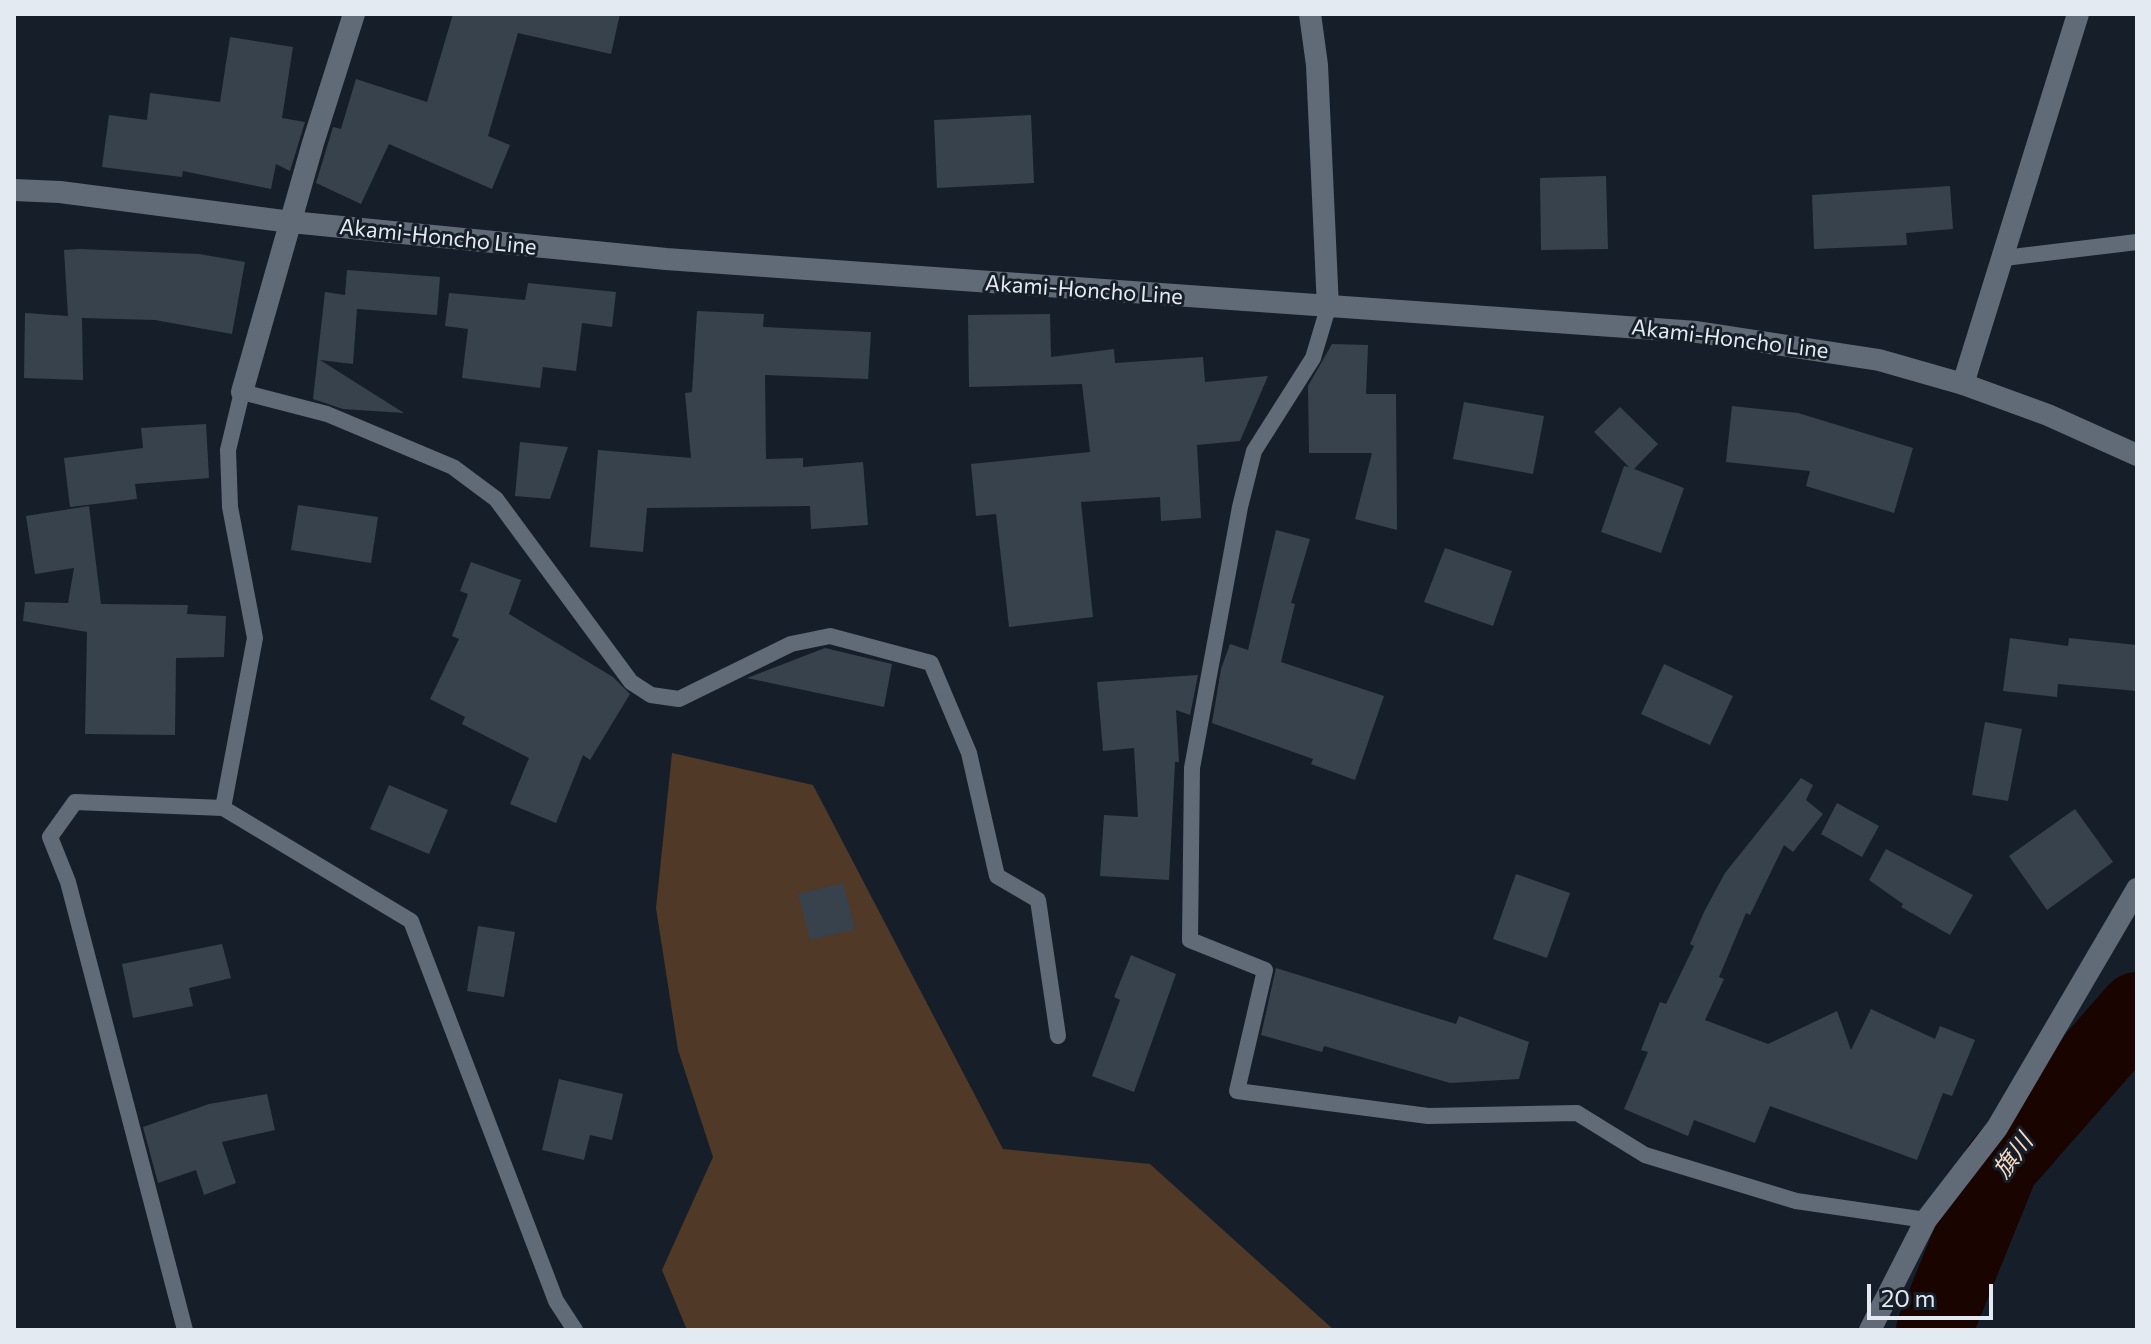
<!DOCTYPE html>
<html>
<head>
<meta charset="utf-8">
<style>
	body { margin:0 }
	#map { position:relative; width:2151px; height:1344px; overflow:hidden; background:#161e29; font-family:Commissioner,sans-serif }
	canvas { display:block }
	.frame { position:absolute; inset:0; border:16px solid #e4eaf1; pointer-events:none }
	.scale { position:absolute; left:1867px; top:1284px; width:126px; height:36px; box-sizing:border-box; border:4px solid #e4eaf1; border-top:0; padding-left:10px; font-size:24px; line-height:28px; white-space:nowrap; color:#e4eaf1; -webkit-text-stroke:6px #161e29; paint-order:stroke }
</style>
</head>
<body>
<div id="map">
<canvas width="2151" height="1344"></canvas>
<div class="frame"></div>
<div class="scale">20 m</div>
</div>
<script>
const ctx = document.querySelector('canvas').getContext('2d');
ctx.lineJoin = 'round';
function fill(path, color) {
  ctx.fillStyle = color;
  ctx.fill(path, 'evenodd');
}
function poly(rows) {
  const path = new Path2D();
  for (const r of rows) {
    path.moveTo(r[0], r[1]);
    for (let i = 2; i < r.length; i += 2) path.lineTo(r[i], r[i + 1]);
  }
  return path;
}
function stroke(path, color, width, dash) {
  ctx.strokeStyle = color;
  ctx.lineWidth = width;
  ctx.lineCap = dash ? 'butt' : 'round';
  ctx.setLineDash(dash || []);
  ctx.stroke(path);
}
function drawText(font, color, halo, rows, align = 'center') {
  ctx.font = font + ' Commissioner,"Noto Sans JP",sans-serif';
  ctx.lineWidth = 6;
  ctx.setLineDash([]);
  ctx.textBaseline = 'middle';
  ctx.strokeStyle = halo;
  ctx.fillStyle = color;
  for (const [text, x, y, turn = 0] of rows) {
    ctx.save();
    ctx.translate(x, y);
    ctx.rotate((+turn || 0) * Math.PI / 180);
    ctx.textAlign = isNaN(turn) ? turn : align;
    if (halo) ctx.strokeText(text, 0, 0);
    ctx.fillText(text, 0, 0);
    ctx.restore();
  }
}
const green = poly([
	[672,753,813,785,1003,1149,1150,1164,1334,1330,687,1330,662,1270,713,1157,678,1050,656,908]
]);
const river = poly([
	[1934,1330,2001,1165,2137,1010]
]);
const building = poly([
	[453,14,620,14,611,54,518,33,488,136,510,145,492,189,389,144,361,204,316,183,333,127,341,129,356,79,427,102],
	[230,37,293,47,282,118,305,122,290,171,276,164,271,189,183,171,182,177,102,167,109,115,147,120,150,93,220,102],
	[1031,115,1034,183,937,188,934,120],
	[1606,176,1608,249,1541,250,1540,178],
	[1950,186,1953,229,1906,233,1907,245,1814,249,1812,195],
	[80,249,199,254,245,262,232,334,155,320,82,318,83,380,24,378,25,313,68,316,64,250],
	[347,270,440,277,437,315,357,309,353,364,320,360,404,413,343,409,313,399,325,292,345,295],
	[528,283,616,292,612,327,582,323,576,371,543,367,540,388,462,378,468,329,445,326,449,293,525,300],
	[697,311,764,314,763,327,871,332,868,379,765,375,766,459,803,458,803,467,863,462,868,525,811,529,810,506,647,508,643,552,590,547,598,450,691,458,685,393,692,392],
	[1050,314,1051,357,1114,349,1115,363,1203,357,1205,382,1268,376,1240,441,1197,445,1201,518,1161,521,1160,497,1081,502,1093,617,1009,627,996,514,976,516,971,464,1090,452,1082,384,969,387,968,315],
	[1332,344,1368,345,1366,394,1396,394,1397,530,1355,519,1372,453,1309,453,1308,386],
	[1464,402,1544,416,1533,474,1453,459],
	[1732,406,1798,413,1913,448,1894,513,1806,486,1810,471,1726,462],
	[1620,407,1658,444,1634,469,1684,488,1661,553,1601,532,1624,466,1629,467,1594,432],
	[206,424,209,478,135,484,137,499,70,507,64,458,143,448,141,428],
	[520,442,568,447,550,499,515,496],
	[298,505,378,517,371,563,291,550],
	[89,506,101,604,188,605,187,614,226,616,224,657,176,658,175,735,85,734,87,632,23,621,25,602,68,603,74,568,35,574,26,516],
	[1276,530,1310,539,1291,603,1295,604,1281,662,1384,696,1355,780,1311,764,1313,759,1212,723,1221,669,1230,644,1248,650],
	[1445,548,1512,571,1493,626,1424,602],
	[471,562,521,580,509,614,613,677,630,694,590,760,583,755,556,823,510,804,529,758,462,724,465,717,430,699,459,639,452,636,468,594,460,591],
	[2010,638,2068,646,2069,638,2137,645,2137,691,2058,684,2057,697,2003,691],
	[825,648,892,664,884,707,747,678],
	[1664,664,1733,696,1710,745,1641,714],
	[1198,675,1190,715,1176,710,1179,762,1175,762,1169,880,1100,876,1104,815,1138,817,1134,748,1103,751,1097,682],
	[1985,722,2022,729,2008,801,1972,795],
	[1801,778,1813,785,1806,800,1823,814,1793,852,1784,845,1750,915,1746,913,1719,977,1724,979,1705,1020,1768,1044,1837,1011,1851,1050,1871,1009,1935,1039,1940,1026,1975,1040,1952,1096,1943,1093,1917,1160,1770,1106,1755,1143,1694,1120,1688,1136,1624,1109,1648,1052,1641,1050,1660,1002,1666,1004,1694,946,1690,944,1704,912,1725,873],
	[389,785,448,810,429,854,370,829],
	[1837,803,1879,826,1862,857,1821,834],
	[2075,809,2113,862,2047,910,2009,856],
	[1886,849,1973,895,1950,935,1901,907,1903,904,1869,880],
	[1516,874,1570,893,1547,958,1493,939],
	[843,883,855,929,810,940,798,894],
	[478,926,515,932,504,997,467,991],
	[222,944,231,978,189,988,193,1006,133,1018,122,964],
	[1131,955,1176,974,1134,1092,1092,1076,1120,1000,1114,997],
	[1276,968,1456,1024,1459,1016,1529,1042,1519,1079,1450,1083,1324,1046,1322,1052,1261,1035],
	[559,1079,623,1094,612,1140,590,1135,584,1160,542,1150],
	[267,1094,275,1130,222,1142,236,1183,204,1195,196,1170,158,1183,143,1127,209,1104]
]);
const service = poly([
	[2004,258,2137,242],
	[1328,308,1313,358,1254,451,1240,507,1192,768,1190,940,1265,970,1237,1091,1428,1116,1577,1113,1645,1155,1796,1201,1926,1220],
	[185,1330,68,882,50,837,75,802,223,808],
	[575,1330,556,1301,411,921,223,808,255,638,230,507,228,450,242,392,327,414,453,467,496,499,631,682,651,695,679,699,791,644,830,636,931,663,969,753,997,876,1038,900,1058,1036]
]);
const minor = poly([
	[1310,14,1317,65,1328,308],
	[242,392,313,143,354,14],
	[1870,1330,1926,1220,1997,1128,2137,889]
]);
const tertiary = poly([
	[1963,384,2078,14]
]);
const secondary = poly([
	[14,190,60,192,291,222,666,259,1697,332,1879,360,1963,384,2048,415,2137,455]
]);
const streetNames = [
	["Akami-Honcho Line",438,237,6],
	["Akami-Honcho Line",1084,290,4],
	["Akami-Honcho Line",1730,339,7]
];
const waterNames = [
	["旗川",2013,1156,-54]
];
fill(green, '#503926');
stroke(river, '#190400', 76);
fill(building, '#38424d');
stroke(service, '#616b78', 16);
stroke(minor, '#616b78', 22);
stroke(tertiary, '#616b78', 22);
stroke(secondary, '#616b78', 22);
drawText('22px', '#e4eaf1', '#161e29', streetNames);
drawText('italic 24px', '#f8d9bf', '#161e29', waterNames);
</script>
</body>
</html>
